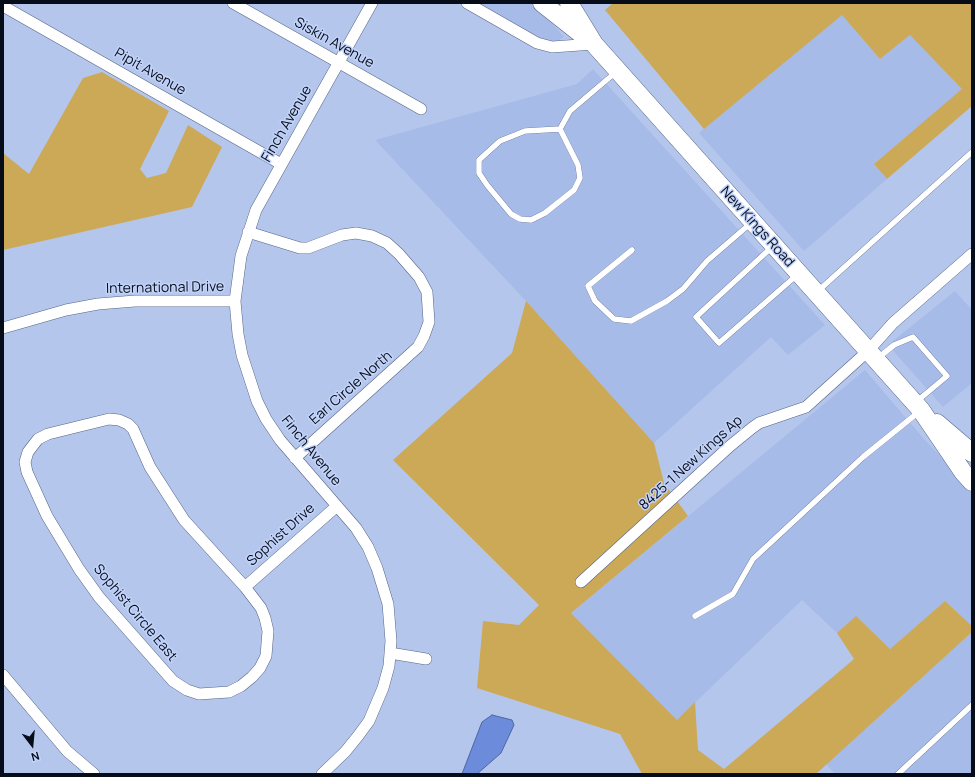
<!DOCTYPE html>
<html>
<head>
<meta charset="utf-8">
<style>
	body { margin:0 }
	#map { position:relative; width:975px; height:777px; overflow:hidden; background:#b5c6ed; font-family:Manrope,sans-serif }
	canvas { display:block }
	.frame { position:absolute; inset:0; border:4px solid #070c19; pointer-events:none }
	.north { position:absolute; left:12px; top:725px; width:40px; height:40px; -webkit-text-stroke:3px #c2d3fa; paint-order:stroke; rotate:164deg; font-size:11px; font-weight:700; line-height:16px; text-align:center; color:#070c19 }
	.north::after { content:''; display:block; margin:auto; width:14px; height:18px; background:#070c19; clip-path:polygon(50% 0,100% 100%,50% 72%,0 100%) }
</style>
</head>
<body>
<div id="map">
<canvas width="975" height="777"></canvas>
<div class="frame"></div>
<div class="north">N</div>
</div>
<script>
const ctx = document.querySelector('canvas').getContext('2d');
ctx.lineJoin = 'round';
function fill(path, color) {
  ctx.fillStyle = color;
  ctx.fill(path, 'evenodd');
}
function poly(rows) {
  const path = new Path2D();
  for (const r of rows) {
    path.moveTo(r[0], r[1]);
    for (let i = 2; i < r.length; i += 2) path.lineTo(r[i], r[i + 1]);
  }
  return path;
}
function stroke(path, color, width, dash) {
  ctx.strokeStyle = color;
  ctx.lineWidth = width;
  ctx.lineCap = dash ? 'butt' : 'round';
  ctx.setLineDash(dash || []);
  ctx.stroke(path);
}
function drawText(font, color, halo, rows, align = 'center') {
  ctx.font = font + ' Manrope,sans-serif';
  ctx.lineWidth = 3;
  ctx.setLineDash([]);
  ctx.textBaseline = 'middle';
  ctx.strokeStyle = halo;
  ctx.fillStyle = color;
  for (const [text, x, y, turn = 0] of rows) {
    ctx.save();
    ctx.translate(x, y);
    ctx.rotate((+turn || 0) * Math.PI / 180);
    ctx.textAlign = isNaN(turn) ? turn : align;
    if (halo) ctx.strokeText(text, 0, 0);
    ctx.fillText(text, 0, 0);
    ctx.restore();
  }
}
const built = poly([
	[475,3,534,3,564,37,553,43,535,37],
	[842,14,880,59,910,35,963,89,874,164,887,179,804,251,699,133],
	[593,69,825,325,788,355,771,337,654,443,526,301,375,140,577,84],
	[955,291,972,310,972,383,943,407,888,345],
	[865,370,924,439,972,489,972,626,945,601,890,649,856,617,837,633,802,600,677,720,571,613],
	[972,632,972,774,835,774,826,764]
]);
const green = poly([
	[613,3,972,3,972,106,887,179,874,164,962,89,910,35,880,59,842,15,704,129,605,10],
	[102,72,169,111,140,169,147,178,166,173,188,125,222,147,192,207,3,250,3,153,29,174,83,78],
	[526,301,654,443,664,483,688,516,571,613,677,720,695,702,698,750,724,769,854,659,837,633,856,616,890,649,945,601,972,626,972,632,816,774,642,774,620,734,477,688,483,621,519,625,539,605,393,460,512,353]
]);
const water = poly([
	[492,715,512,720,514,725,501,753,477,774,462,774,482,722,492,715]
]);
const service = poly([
	[560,129,525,131,500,141,479,160,479,173,487,185,511,214,520,219,531,220,545,213,574,190,580,178,578,165,560,129,570,111,616,72],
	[772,247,696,317,719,343,797,275],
	[632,250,588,286,595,301,614,319,631,321,667,301,683,289,707,261,751,223],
	[818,291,972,152],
	[878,358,894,345,913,337,947,376,916,402],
	[695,616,733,594,753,559,863,457,920,411],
	[898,774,972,705]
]);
const minor = poly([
	[233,3,421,109],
	[467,3,537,43,552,47,594,44],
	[3,6,281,164],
	[248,232,300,248,308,248,342,235,356,233,372,236,387,243,399,254,419,277,427,292,429,322,424,336,418,347,295,458],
	[3,328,66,310,98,304,135,301,235,301],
	[109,419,119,420,128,424,133,429,150,467,184,520,245,587,261,608,265,618,268,631,266,656,260,668,252,677,241,686,229,692,199,694,187,690,173,681,99,597,79,569,47,516,27,472,25,462,28,452,38,439,48,434,109,419],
	[581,582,730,446,752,428,759,423,806,407,868,351,893,323,972,254],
	[245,587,337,506],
	[390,653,426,659],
	[3,675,67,751,94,774],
	[322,774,345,752,358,736,369,721,383,688,389,666,391,641,388,604,377,568,368,547,356,528,280,440,266,419,257,401,242,355,238,334,235,301,241,256,256,210,372,3]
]);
const trunk = poly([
	[542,3,585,37],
	[569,3,594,44,921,410,963,472,972,482],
	[937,423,972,453]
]);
const streetNames = [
	["Siskin Avenue",334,43,29],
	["Pipit Avenue",150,72,30],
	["Finch Avenue",287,124,-60],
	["New Kings Road",757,227,48],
	["International Drive",165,288,-1],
	["Earl Circle North",351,388,-41],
	["Finch Avenue",311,451,51],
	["8425-1 New Kings Ap",691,463,-42],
	["Sophist Drive",281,535,-42],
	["Sophist Circle East",135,613,50]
];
fill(built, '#a7bbe8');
fill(green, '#cca957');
fill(water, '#6c8cdb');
stroke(water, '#4e66a1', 1);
stroke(service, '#556486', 6);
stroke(minor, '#556486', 12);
stroke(trunk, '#556486', 19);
stroke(service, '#fff', 5.5);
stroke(minor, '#fff', 11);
stroke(trunk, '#fff', 18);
drawText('14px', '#070c19', '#c2d3fa', streetNames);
</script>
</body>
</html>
